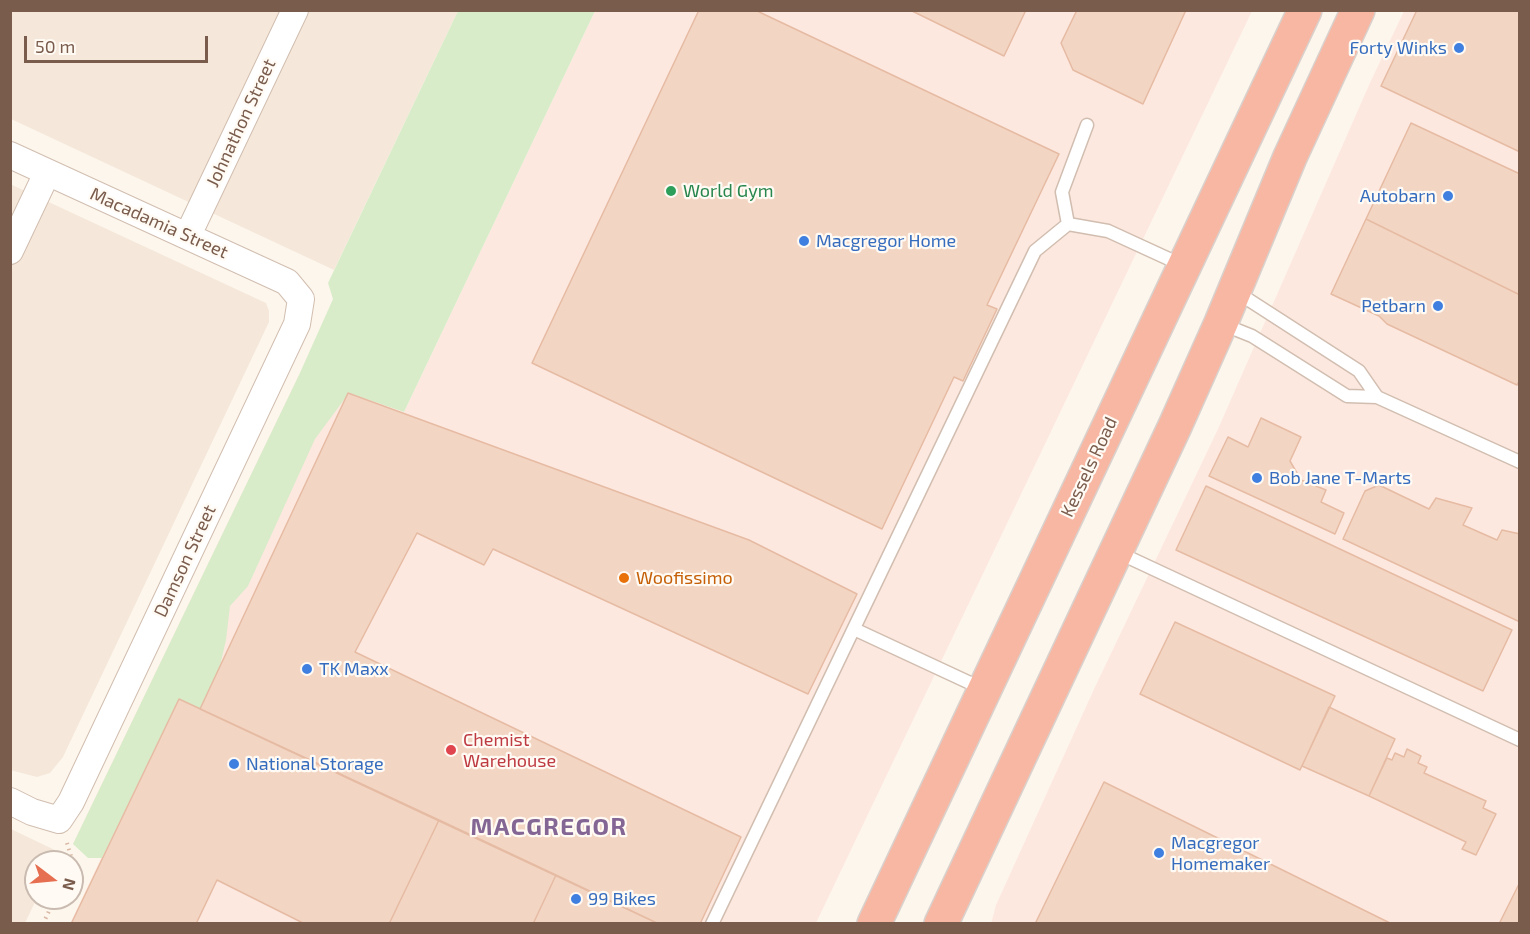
<!DOCTYPE html>
<html>
<head>
<meta charset="utf-8">
<style>
	body { margin:0 }
	#map { position:relative; width:1530px; height:934px; overflow:hidden; background:#fdf6ec; font-family:"Exo 2",sans-serif }
	canvas { display:block }
	.frame { position:absolute; inset:0; border:12px solid #7a5c4d; pointer-events:none }
	.north { position:absolute; left:24px; top:850px; width:60px; height:60px; box-sizing:border-box; background:#fffaf3; border:2px solid #cabbb1; border-radius:50%; rotate:106deg; font-size:16px; font-weight:700; line-height:24px; text-align:center; color:#7a5c4d }
	.north::after { content:''; display:block; margin:auto; width:21px; height:27px; background:#e76f51; clip-path:polygon(50% 0,100% 100%,50% 72%,0 100%) }
	.scale { position:absolute; left:24px; top:36px; width:184px; height:27px; box-sizing:border-box; border:3px solid #7a5c4d; border-top:0; padding-left:8px; font-size:18px; line-height:21px; white-space:nowrap; color:#7a5c4d; -webkit-text-stroke:4px #fffaf3; paint-order:stroke }
</style>
</head>
<body>
<div id="map">
<canvas width="1530" height="934"></canvas>
<div class="frame"></div>
<div class="north">N</div>
<div class="scale">50 m</div>
</div>
<script>
const ctx = document.querySelector('canvas').getContext('2d');
ctx.lineJoin = 'round';
function fill(path, color) {
  ctx.fillStyle = color;
  ctx.fill(path, 'evenodd');
}
function poly(rows) {
  const path = new Path2D();
  for (const r of rows) {
    path.moveTo(r[0], r[1]);
    for (let i = 2; i < r.length; i += 2) path.lineTo(r[i], r[i + 1]);
  }
  return path;
}
function stroke(path, color, width, dash) {
  ctx.strokeStyle = color;
  ctx.lineWidth = width;
  ctx.lineCap = dash ? 'butt' : 'round';
  ctx.setLineDash(dash || []);
  ctx.stroke(path);
}
function drawText(font, color, halo, rows, align = 'center') {
  ctx.font = font + ' "Exo 2",sans-serif';
  ctx.lineWidth = 4.5;
  ctx.setLineDash([]);
  ctx.textBaseline = 'middle';
  ctx.strokeStyle = halo;
  ctx.fillStyle = color;
  for (const [text, x, y, turn = 0] of rows) {
    ctx.save();
    ctx.translate(x, y);
    ctx.rotate((+turn || 0) * Math.PI / 180);
    ctx.textAlign = isNaN(turn) ? turn : align;
    if (halo) ctx.strokeText(text, 0, 0);
    ctx.fillText(text, 0, 0);
    ctx.restore();
  }
}
const residential = poly([
	[11,11,458,11,334,270,11,119],
	[10,184,266,303,269,311,269,322,63,757,50,773,37,777,10,770],
	[11,829,59,852,54,862,36,862,37,898,25,923,11,923]
]);
const commercial = poly([
	[595,11,1252,11,816,923,70,924,101,858,73,844,299,375,404,412],
	[1404,11,1519,11,1519,923,991,924,996,905,1095,687,1218,429,1369,85]
]);
const green = poly([
	[458,11,595,11,404,412,349,393,315,439,248,586,230,606,226,640,220,666,200,709,179,699,102,858,88,858,73,844,299,375,333,299,328,283]
]);
const building = poly([
	[699,10,755,10,1059,154,987,305,997,309,963,381,954,377,882,529,532,363,699,10],
	[910,10,1026,10,1004,56,910,10],
	[1077,10,1186,10,1143,104,1073,70,1061,43,1077,10],
	[1417,10,1520,10,1520,152,1381,86,1417,10],
	[1411,123,1520,174,1520,295,1366,219,1411,123],
	[1366,219,1520,295,1520,380,1517,385,1387,324,1379,316,1331,294,1366,219],
	[348,393,749,540,857,594,808,694,493,549,484,565,417,533,355,652,741,837,700,924,659,924,200,709,348,393],
	[1261,418,1301,437,1290,461,1301,480,1326,490,1321,502,1344,513,1335,534,1209,476,1228,437,1248,447,1261,418],
	[1379,485,1429,509,1436,498,1472,508,1463,525,1497,540,1502,530,1520,534,1520,622,1343,539,1365,491,1379,485],
	[1206,486,1512,630,1483,691,1176,550,1206,486],
	[1175,622,1335,696,1300,770,1140,694,1175,622],
	[179,699,439,820,389,924,305,924,217,880,196,924,71,924,179,699],
	[1329,707,1395,739,1369,796,1302,766,1329,707],
	[1407,749,1421,756,1418,763,1427,767,1424,773,1486,801,1483,808,1496,814,1476,855,1462,849,1466,842,1369,796,1387,758,1392,760,1395,753,1404,757,1407,749],
	[1104,782,1392,924,1035,924,1104,782],
	[439,820,556,875,533,924,389,924,439,820],
	[556,875,659,924,533,924,556,875],
	[1520,882,1520,924,1499,924,1520,882]
]);
const path = poly([
	[67,843,71,856,69,862],
	[43,924,55,898]
]);
const lane = poly([
	[1068,224,1062,192,1087,125],
	[1235,291,1359,371,1377,397],
	[1222,324,1252,336,1347,396,1377,397,1520,462],
	[1117,552,1520,740],
	[854,629,983,689],
	[712,924,1035,251,1068,224,1108,231,1182,265]
]);
const street = poly([
	[10,155,287,282,301,299,297,324,71,802,59,820,32,812,10,801],
	[188,235,295,10],
	[10,251,47,173]
]);
const highway = poly([
	[874,924,1305,10],
	[941,924,1175,426,1221,323,1290,157,1358,10]
]);
const markers = [
	[1459,48,6,"#3f7fe0"],
	[671,191,6,"#2e9e5b"],
	[1448,196,6,"#3f7fe0"],
	[804,241,6,"#3f7fe0"],
	[1438,306,6,"#3f7fe0"],
	[1257,478,6,"#3f7fe0"],
	[624,578,6,"#e8710a"],
	[307,669,6,"#3f7fe0"],
	[451,750,6,"#e0444e"],
	[234,764,6,"#3f7fe0"],
	[1159,853,6,"#3f7fe0"],
	[576,899,6,"#3f7fe0"]
];
const shopNames = [
	["Forty Winks",1447,48,"right"],
	["Autobarn",1436,196,"right"],
	["Macgregor Home",816,241],
	["Petbarn",1426,306,"right"],
	["Bob Jane T-Marts",1269,478],
	["TK Maxx",319,669],
	["National Storage",246,764],
	["Macgregor",1171,843],
	["Homemaker",1171,864],
	["99 Bikes",588,899]
];
const streetNames = [
	["Johnathon Street",241,123,-65],
	["Macadamia Street",159,223,24],
	["Kessels Road",1089,467,-65],
	["Damson Street",185,561,-65]
];
const leisureNames = [
	["World Gym",683,191]
];
const foodNames = [
	["Woofissimo",636,578]
];
const healthNames = [
	["Chemist",463,740],
	["Warehouse",463,761]
];
const districtNames = [
	["MACGREGOR",549,827]
];
fill(residential, '#f5e8da');
fill(commercial, '#fde8e0');
fill(green, '#d8ecc9');
fill(building, '#f3d5c3');
stroke(building, '#e6bba3', 1.5);
stroke(lane, '#d1beb0', 15);
stroke(street, '#d1beb0', 28);
stroke(highway, '#dad1cd', 36);
stroke(path, '#d9b8a5', 4, [1.5, 4.5]);
stroke(lane, '#fff', 12);
stroke(street, '#fff', 26);
stroke(highway, '#f7b7a3', 33);
for (const [x, y, r, color] of markers) {
  const dot = new Path2D();
  dot.arc(x, y, r, 0, 2 * Math.PI);
  ctx.fillStyle = color;
  ctx.fill(dot);
  stroke(dot, '#fffaf3', 2);
}
drawText('18px', '#366cbe', '#fffaf3', shopNames, 'left');
drawText('18px', '#7a5c4d', '#fffaf3', streetNames);
drawText('18px', '#27864d', '#fffaf3', leisureNames, 'left');
drawText('18px', '#c56008', '#fffaf3', foodNames, 'left');
drawText('18px', '#be3a42', '#fffaf3', healthNames, 'left');
ctx.letterSpacing = '1.5px';
drawText('bold 24px', '#846695', '#fffaf3', districtNames);
ctx.letterSpacing = '0px';
</script>
</body>
</html>
